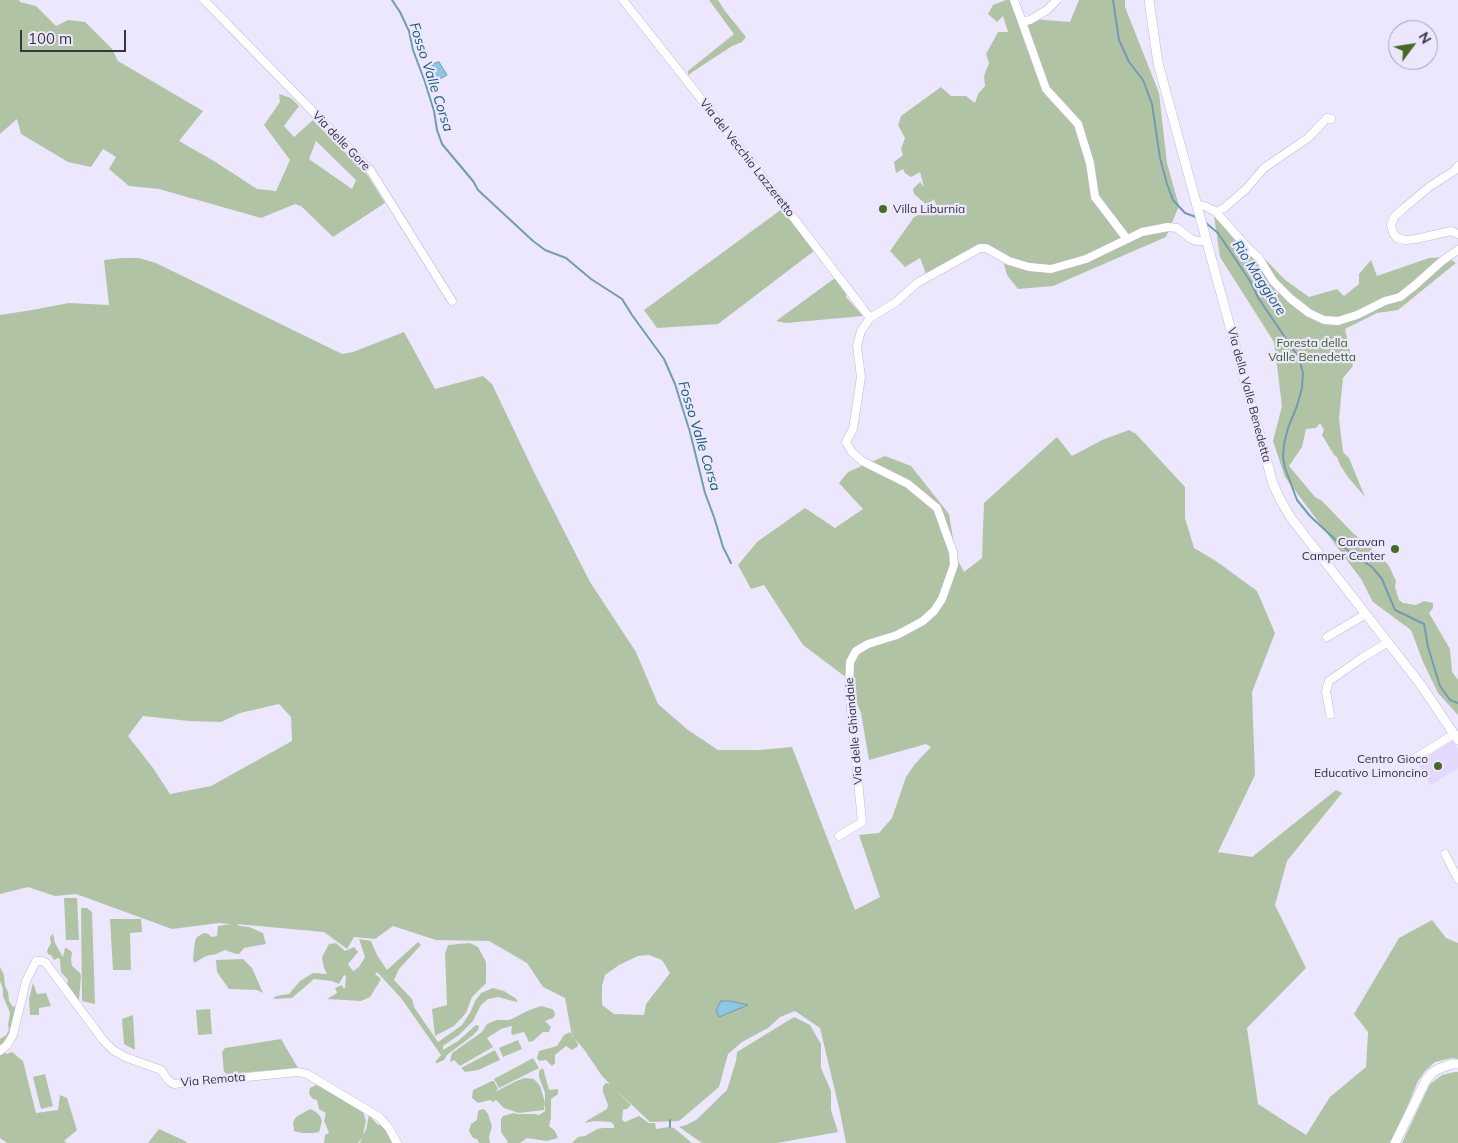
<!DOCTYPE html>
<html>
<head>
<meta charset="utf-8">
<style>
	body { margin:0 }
	#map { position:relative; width:1458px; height:1143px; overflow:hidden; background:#ece7fd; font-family:Mulish,sans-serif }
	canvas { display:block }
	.north { position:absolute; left:1388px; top:20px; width:50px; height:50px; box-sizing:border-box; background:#ece7fd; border:1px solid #a4a0b1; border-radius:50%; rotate:59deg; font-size:14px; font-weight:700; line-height:20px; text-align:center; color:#37353f }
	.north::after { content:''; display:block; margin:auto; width:18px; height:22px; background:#456b24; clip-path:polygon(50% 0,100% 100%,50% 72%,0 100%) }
	.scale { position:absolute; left:20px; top:30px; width:106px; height:22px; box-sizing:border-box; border:2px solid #37353f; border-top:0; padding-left:6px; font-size:15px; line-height:18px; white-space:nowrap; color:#37353f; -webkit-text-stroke:4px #ece7fd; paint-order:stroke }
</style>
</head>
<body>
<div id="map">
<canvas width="1458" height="1143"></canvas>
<div class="north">N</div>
<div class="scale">100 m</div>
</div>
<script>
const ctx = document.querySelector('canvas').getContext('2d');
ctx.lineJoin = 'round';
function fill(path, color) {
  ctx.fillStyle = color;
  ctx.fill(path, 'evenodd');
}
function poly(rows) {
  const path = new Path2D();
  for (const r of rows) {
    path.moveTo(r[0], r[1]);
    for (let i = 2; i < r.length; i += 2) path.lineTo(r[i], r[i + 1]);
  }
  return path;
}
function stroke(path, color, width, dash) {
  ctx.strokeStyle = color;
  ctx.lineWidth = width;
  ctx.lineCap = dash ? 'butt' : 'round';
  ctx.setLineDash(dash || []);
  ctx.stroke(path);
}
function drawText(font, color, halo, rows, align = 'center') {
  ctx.font = font + ' Mulish,sans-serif';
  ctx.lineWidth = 4.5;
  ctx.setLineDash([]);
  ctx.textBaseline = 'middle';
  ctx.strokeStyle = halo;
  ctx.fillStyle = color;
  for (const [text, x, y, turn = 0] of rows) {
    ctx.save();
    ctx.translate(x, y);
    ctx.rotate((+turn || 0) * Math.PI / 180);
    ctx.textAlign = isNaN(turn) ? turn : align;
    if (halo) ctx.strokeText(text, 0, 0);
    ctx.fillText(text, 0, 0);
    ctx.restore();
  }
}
const built = poly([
	[1453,741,1458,749,1458,768,1431,785,1417,763]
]);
const green = poly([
	[0,0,19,0,20,2,36,6,56,26,68,20,85,22,112,49,118,61,203,111,179,141,214,161,257,189,276,191,290,160,264,125,280,102,279,94,291,98,299,106,284,126,294,137,313,120,368,176,385,203,333,237,301,206,295,204,261,218,159,189,129,186,109,169,116,157,103,149,91,167,68,162,21,134,17,119,0,134],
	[316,141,356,180,352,189,309,159],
	[709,0,718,0,725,11,746,37,742,42,732,46,688,75,688,71,734,34],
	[1006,0,1012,0,1021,18,1070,22,1079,0,1125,0,1125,7,1159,93,1167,163,1179,206,1166,237,1053,286,1018,289,1007,275,1003,260,993,247,978,248,926,274,920,258,905,267,890,251,914,217,937,207,934,199,927,205,914,194,913,189,920,182,924,187,920,172,911,177,905,173,903,169,896,173,894,162,903,155,901,149,905,138,898,125,901,116,941,87,951,96,966,96,975,103,978,94,985,86,984,76,989,63,986,54,998,32,1008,32,1003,16,997,22,988,14,993,5],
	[782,209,814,251,718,324,657,328,644,310],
	[1214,216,1249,254,1267,261,1284,279,1309,297,1337,289,1344,296,1359,284,1359,274,1371,260,1377,276,1429,258,1447,257,1456,263,1398,310,1377,313,1345,329,1353,366,1343,378,1339,418,1343,452,1349,458,1365,497,1348,477,1340,465,1337,457,1334,455,1322,435,1324,430,1320,423,1316,428,1306,429,1302,447,1289,466,1315,497,1322,501,1353,533,1381,557,1389,566,1396,581,1395,587,1399,600,1403,603,1416,605,1424,601,1433,603,1433,608,1429,613,1450,649,1452,672,1458,680,1458,715,1438,693,1423,662,1411,630,1373,602,1361,579,1285,477,1273,441,1282,406,1274,342,1220,257],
	[122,258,139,258,156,263,342,354,353,352,404,332,435,389,483,376,492,384,534,472,590,582,636,652,658,704,688,730,718,750,759,750,792,747,855,910,880,897,859,835,879,833,892,818,906,777,915,764,931,747,926,744,869,760,861,713,847,678,803,645,764,585,751,589,738,565,757,542,805,508,835,528,863,509,839,483,848,472,885,456,911,466,949,514,956,557,964,572,982,558,984,503,1057,437,1072,456,1102,440,1129,430,1136,434,1185,487,1185,518,1194,548,1216,561,1257,591,1275,633,1252,692,1255,775,1218,852,1252,857,1336,790,1342,793,1287,861,1275,905,1306,968,1247,1028,1258,1104,1306,1135,1330,1097,1366,1067,1368,1032,1354,1014,1399,938,1432,920,1446,938,1458,943,1458,1059,1452,1058,1435,1062,1425,1071,1418,1081,1392,1143,846,1143,840,1112,820,1028,795,1011,780,1017,768,1028,742,1042,728,1054,719,1087,679,1121,650,1122,616,1090,631,1105,627,1109,623,1110,622,1120,625,1122,639,1116,649,1123,655,1123,656,1129,669,1127,674,1128,692,1143,572,1143,578,1137,585,1136,597,1129,603,1128,614,1128,614,1125,611,1122,594,1121,585,1123,588,1120,607,1109,608,1105,603,1092,603,1086,606,1083,610,1084,602,1076,583,1048,572,1036,565,998,543,987,527,963,489,941,436,940,393,926,375,939,354,937,347,949,324,932,236,924,240,926,249,927,263,933,266,944,244,948,239,954,236,954,225,950,216,954,206,956,194,963,193,959,195,941,197,937,204,933,208,934,212,937,217,936,218,926,231,924,219,923,172,929,76,894,55,896,28,887,0,894,0,315,32,310,69,303,109,305,104,260],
	[279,704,291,717,292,741,211,786,170,794,153,768,128,736,143,716,189,721,221,722,240,713],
	[649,955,662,960,670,973,646,1004,644,1015,614,1014,602,1005,602,986,605,975,619,965,638,956],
	[835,278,846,291,846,297,863,316,786,323,776,321],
	[64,898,77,898,79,940,66,940],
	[81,908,87,908,92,912,95,1004,82,1001],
	[110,919,141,919,142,932,130,933,131,970,113,970],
	[53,934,55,943,63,957,65,948,68,949,72,952,71,960,72,966,80,973,81,976,79,1000,78,1000,71,989,67,985,68,980,61,972,60,959,58,958,54,960,51,955,49,955,47,952,48,948,51,944,50,937],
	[359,939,371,941,377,955,387,970,418,942,421,945,399,969,394,980,412,999,414,1007,438,1042,462,1025,471,1011,475,1001,481,993,493,988,504,991,515,998,517,1000,517,1002,498,997,488,999,481,1005,473,1021,459,1035,443,1046,443,1050,458,1041,476,1025,479,1026,478,1030,472,1036,447,1055,444,1060,437,1063,435,1062,441,1055,401,998,377,972,375,974,381,979,375,989,370,997,361,1001,327,999,337,993,335,988,342,985,343,988,345,988,346,976,344,975,339,984,332,981,314,979,292,998,273,999,276,996,289,994,300,981,313,973,327,974,324,968,322,957,329,944,336,943,345,951,354,947,358,952,348,964,353,971,359,967,365,957],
	[470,943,478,947,486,962,486,983,472,997,466,1013,454,1026,435,1036,432,1009,447,1005,445,954,448,945],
	[243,959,252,968,263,993,257,990,229,989,217,972,216,960],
	[0,967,4,975,5,986,8,992,9,1001,13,1007,16,1006,10,1037,0,1047,0,1039,6,1035,9,1030,8,1025,10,1013,3,996,3,989,0,981],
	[33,983,37,994,46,993,51,1006,39,1008,39,1015,30,1015,29,999],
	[541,1006,552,1009,554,1011,555,1015,553,1018,545,1021,551,1027,549,1032,543,1032,533,1041,529,1042,524,1032,512,1035,511,1032,512,1027,511,1026,501,1029,487,1038,493,1047,460,1066,454,1060,451,1062,450,1061,452,1053,482,1032,487,1024,497,1020,509,1020,514,1018,527,1011],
	[210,1009,212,1034,198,1035,196,1010],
	[133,1015,135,1050,124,1044,122,1019],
	[794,1017,810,1025,821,1044,821,1068,831,1091,831,1110,838,1132,777,1143,702,1143,679,1127,686,1125,696,1120,727,1090,736,1061,737,1052],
	[570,1032,578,1044,578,1046,572,1050,566,1046,555,1055,555,1063,552,1066,546,1060,539,1061,537,1058,539,1051,557,1046,564,1035],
	[281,1039,298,1068,227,1074,224,1072,222,1052,225,1048],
	[518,1040,522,1049,503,1057,499,1048],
	[495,1050,500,1060,478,1070,465,1072,461,1068],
	[4,1052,6,1054,12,1052,23,1061,36,1113,58,1110,60,1095,67,1098,77,1130,64,1141,67,1143,7,1143,0,1138,0,1054],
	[533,1058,539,1068,499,1088,494,1079],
	[543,1068,549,1090,558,1089,558,1094,551,1099,551,1118,549,1126,555,1131,558,1138,547,1141,527,1138,520,1143,506,1143,508,1142,501,1132,501,1119,503,1116,514,1113,518,1114,534,1114,539,1115,545,1111,545,1093,539,1077,539,1071],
	[1455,1072,1458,1072,1458,1143,1402,1143,1430,1084,1442,1075],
	[45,1074,53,1106,41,1109,33,1077],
	[525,1078,534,1079,540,1086,545,1102,544,1110,519,1113,504,1108,496,1100,493,1102,490,1100,478,1103,472,1098,473,1090,492,1081,494,1081,498,1089,495,1092,516,1081],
	[316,1085,321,1086,363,1112,366,1121,363,1135,366,1130,369,1115,378,1125,381,1124,385,1127,395,1143,360,1143,362,1138,358,1143,324,1143,325,1135,329,1133,324,1121,326,1113,319,1109,317,1100,313,1099,309,1094,310,1088],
	[310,1109,316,1112,320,1116,322,1121,319,1132,313,1133,302,1133,294,1131,293,1122,296,1117],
	[483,1109,485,1110,488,1114,492,1126,489,1137,490,1143,479,1143,477,1139,473,1138,469,1131,471,1124,477,1120,478,1111],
	[159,1129,185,1141,187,1143,148,1143]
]);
const water = poly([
	[439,62,447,75,438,80,430,67,435,63,439,62],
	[721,1001,730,1001,748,1005,719,1017,716,1010,721,1001]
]);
const stream = poly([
	[392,0,400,12,409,31,413,50,425,82,434,111,437,130,442,144,473,181,478,190,533,241,545,250,566,258,591,279,622,299,632,315,664,359,675,384,690,432,705,493,714,517,723,547,731,563],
	[1113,0,1119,40,1129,62,1143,80,1152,104,1160,158,1167,184,1173,200,1185,213,1196,217],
	[1206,223,1218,233,1250,281,1259,299,1299,358,1303,373,1302,388,1297,406,1288,428,1284,444,1283,457,1285,468,1297,500,1310,516,1340,544,1350,552,1372,567,1382,579,1395,610,1424,624,1428,647,1440,686,1450,700,1458,703],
	[670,1120,670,1127]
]);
const minor = poly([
	[204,0,371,171,452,301],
	[623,0,751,162,870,318],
	[1014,0,1022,22,1030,20,1047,10,1057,0],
	[1022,22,1046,89,1078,124,1090,163,1095,197,1127,239],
	[1458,166,1454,171,1429,187,1403,209,1394,217,1391,225,1393,233,1397,238,1405,240,1416,239,1451,231,1458,234],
	[1196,204,1207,207,1216,212,1247,247,1259,258,1273,281,1291,299,1309,313,1324,320,1338,321,1357,315,1385,301,1400,297,1414,286,1442,261,1458,250],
	[1216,212,1224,208,1246,189,1264,168,1308,138,1327,118,1331,119],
	[1327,637,1366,614],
	[1330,714,1326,691,1329,681,1362,658,1388,642],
	[1414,759,1454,734],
	[839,836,862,822,849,688,850,662,856,651,868,644,897,635,923,621,934,611,942,599,954,565,953,552,937,508,908,484,862,461,852,452,846,442,853,429,861,377,857,346,861,331,870,318,896,302,917,283,980,248,986,248,1009,261,1029,267,1051,269,1086,259,1142,232,1168,227,1177,228,1191,239,1197,241,1207,241],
	[1445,854,1458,879],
	[0,1051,7,1045,13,1035,26,981,36,961,41,961,46,963,103,1040,113,1050,125,1057,161,1070,168,1080,174,1084,298,1072,307,1074,379,1117,389,1128,397,1143]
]);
const major = poly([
	[1149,0,1158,63,1273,484,1281,501,1291,518,1421,685,1458,740],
	[1395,1143,1426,1080,1432,1073,1438,1069,1452,1064,1458,1064]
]);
const markers = [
	[883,209,5,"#456b24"],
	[1395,549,5,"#456b24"],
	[1438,766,5,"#456b24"]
];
const streetNames = [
	["Via delle Gore",341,141,46],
	["Via del Vecchio Lazzeretto",747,158,52],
	["Via della Valle Benedetta",1249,395,75],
	["Via delle Ghiandaie",854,731,-95],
	["Via Remota",213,1080,-5]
];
const poiNames = [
	["Villa Liburnia",893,209,"left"],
	["Caravan",1385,542],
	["Camper Center",1385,556],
	["Centro Gioco",1428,759],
	["Educativo Limoncino",1428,773]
];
const parkNames = [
	["Foresta della",1312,343],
	["Valle Benedetta",1312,357]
];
const waterNames = [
	["Fosso Valle Corsa",431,77,72],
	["Rio Maggiore",1259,278,57],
	["Fosso Valle Corsa",699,436,73]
];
fill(built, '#e3d9fc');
fill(green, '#b0c4a5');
fill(water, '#8dc7e3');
stroke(water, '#739bb2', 1);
stroke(stream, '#739bb2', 2);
stroke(minor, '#bfb8d3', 9);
stroke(major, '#bfb8d3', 10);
stroke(minor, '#fff', 8);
stroke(major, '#fff', 9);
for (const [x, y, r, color] of markers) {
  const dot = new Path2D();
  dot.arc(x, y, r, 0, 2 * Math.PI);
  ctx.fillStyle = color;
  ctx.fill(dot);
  stroke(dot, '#ece7fd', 2);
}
drawText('12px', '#37353f', '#ece7fd', streetNames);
drawText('12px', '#37353f', '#ece7fd', poiNames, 'right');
drawText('12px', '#3b6020', '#ece7fd', parkNames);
drawText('italic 14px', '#18607c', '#ece7fd', waterNames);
</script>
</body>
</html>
